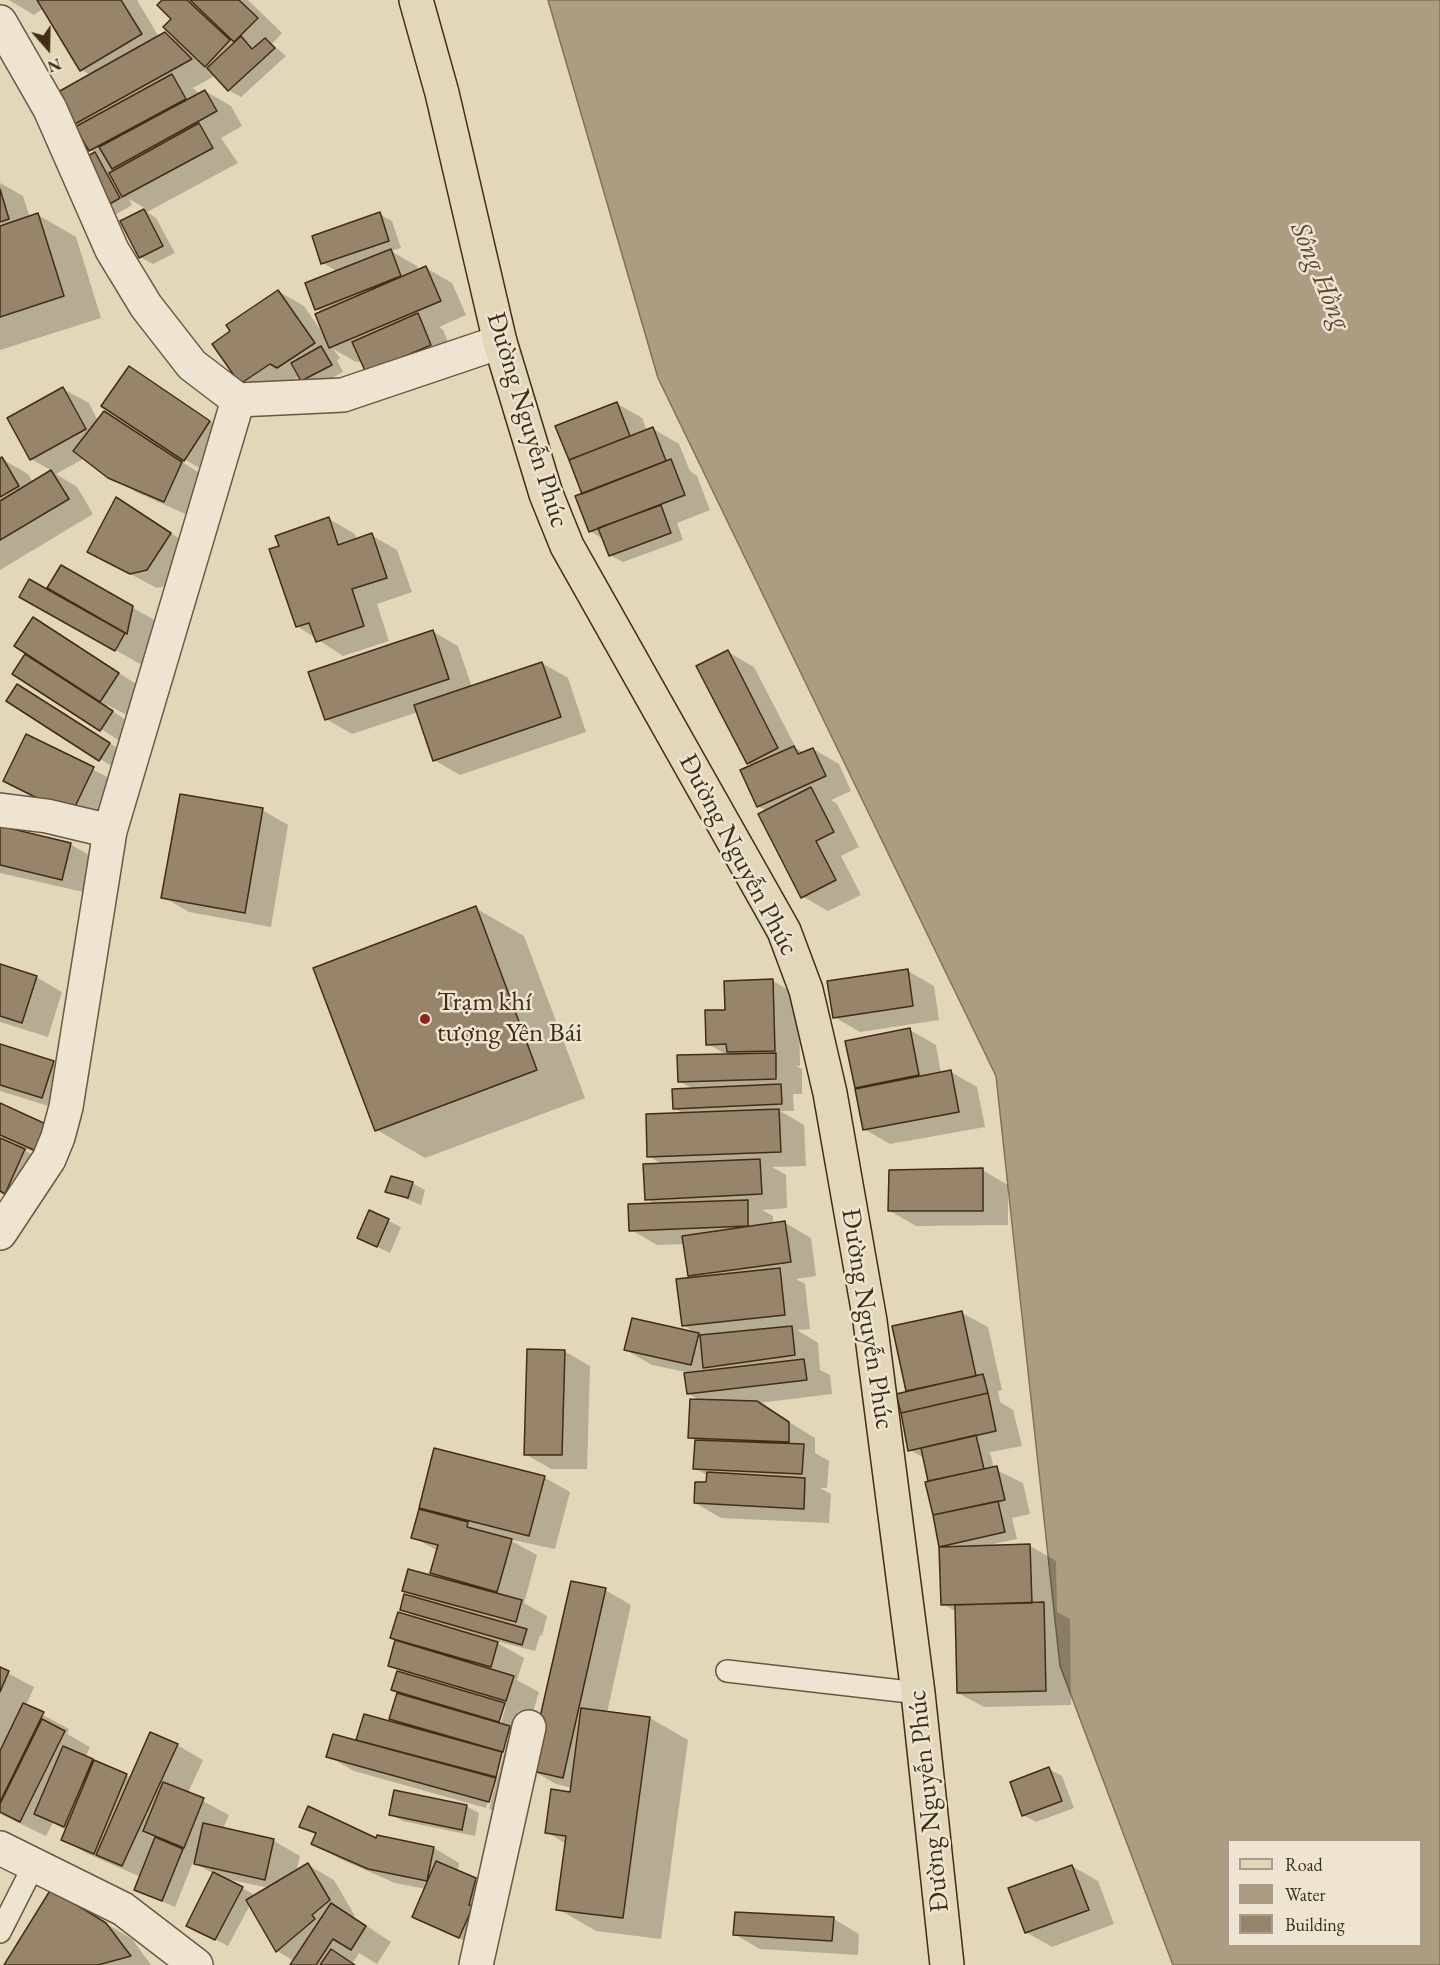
<!DOCTYPE html>
<html>
<head>
<meta charset="utf-8">
<style>
	body { margin:0 }
	#map { position:relative; width:1440px; height:1965px; overflow:hidden; background:#e3d7ba; font-family:"EB Garamond",serif }
	canvas { display:block }
	.legend { position:absolute; left:1227px; top:1839px; width:195px; height:108px; box-sizing:border-box; background:#ede5d2; border:2px solid #a99b87; margin:0; padding:8px 10px; list-style:none; font-size:18px; color:#422c16 }
	.legend li { display:flex; align-items:center; gap:12px; height:30px }
	.legend b { width:30px; border:2px solid #a99b87 }
	.north { position:absolute; left:18px; top:18px; width:60px; height:60px; -webkit-text-stroke:4px #ede5d2; paint-order:stroke; rotate:160deg; font-size:16px; font-weight:700; line-height:24px; text-align:center; color:#422c16 }
	.north::after { content:''; display:block; margin:auto; width:21px; height:27px; background:#422c16; clip-path:polygon(50% 0,100% 100%,50% 72%,0 100%) }
</style>
</head>
<body>
<div id="map">
<canvas width="1440" height="1965"></canvas>
<ul class="legend">
<li><b style="height:8px;background:#e3d7ba"></b>Road</li>
<li><b style="height:16px;background:#ac9d82"></b>Water</li>
<li><b style="height:16px;background:#96856b"></b>Building</li>
</ul>
<div class="north">N</div>
</div>
<script>
const ctx = document.querySelector('canvas').getContext('2d');
ctx.lineJoin = 'round';
function fill(path, color) {
  ctx.fillStyle = color;
  ctx.fill(path, 'evenodd');
}
function poly(rows) {
  const path = new Path2D();
  for (const r of rows) {
    path.moveTo(r[0], r[1]);
    for (let i = 2; i < r.length; i += 2) path.lineTo(r[i], r[i + 1]);
  }
  return path;
}
function stroke(path, color, width, dash) {
  ctx.strokeStyle = color;
  ctx.lineWidth = width;
  ctx.lineCap = dash ? 'butt' : 'round';
  ctx.setLineDash(dash || []);
  ctx.stroke(path);
}
function drawText(font, color, halo, rows, align = 'center') {
  ctx.font = font + ' "EB Garamond",serif';
  ctx.lineWidth = 5;
  ctx.setLineDash([]);
  ctx.textBaseline = 'middle';
  ctx.strokeStyle = halo;
  ctx.fillStyle = color;
  for (const [text, x, y, turn = 0] of rows) {
    ctx.save();
    ctx.translate(x, y);
    ctx.rotate((+turn || 0) * Math.PI / 180);
    ctx.textAlign = isNaN(turn) ? turn : align;
    if (halo) ctx.strokeText(text, 0, 0);
    ctx.fillText(text, 0, 0);
    ctx.restore();
  }
}
const water = poly([
	[548,0,1440,0,1440,1965,1173,1965,1060,1666,996,1076,658,378,548,0],
	[1228,1840,1420,1840,1420,1946,1228,1946,1228,1840]
]);
const shadow = poly([
	[9,0,137,0,159,37,165,34,179,42,173,19,164,0,248,0,282,33,272,44,286,56,241,97,228,90,216,75,193,88,200,94,205,91,231,106,242,126,221,138,238,163,147,212,156,218,175,253,153,264,140,257,122,222,146,209,129,199,132,205,115,215,102,208,96,153,91,150,77,127,80,126,76,123,91,75,81,70,44,8,34,15],
	[0,183,23,196,30,218,38,215,76,237,101,318,0,350],
	[379,214,392,221,401,248,391,251,417,266,419,271,426,268,452,283,466,315,439,327,443,330,456,360,356,362,333,349,340,358,337,360,343,372,315,387,296,378,267,398,241,383,232,332,278,291,304,306,324,335,323,312,317,309,338,272,323,263],
	[129,368,235,437,210,474,184,459],
	[63,389,89,403,98,421,130,428,207,478,190,516,136,492,85,458,56,474,77,487,93,514,0,570,0,460,2,459,28,474,33,483,52,471,31,459],
	[616,403,642,418,647,431,653,429,679,444,690,471,697,476,710,510,677,523,683,540,623,562,610,555,603,539,590,531,584,495,557,426],
	[117,499,196,549,173,584,157,588,115,566],
	[329,519,355,534,357,540,371,535,397,550,412,592,377,604,389,641,343,656,297,626,281,547],
	[61,567,158,622,153,649,142,665,21,597,47,591],
	[34,619,144,689,127,715,107,705,106,707,137,727,126,745,14,673,28,653],
	[432,631,458,646,472,687,542,663,568,678,586,732,460,775,434,760,418,712,352,734,326,719],
	[728,652,754,667,796,748,804,753,813,749,839,764,851,791,831,800,837,804,859,847,841,856,861,895,828,911,802,896,767,811,758,806,754,766,748,763],
	[43,701,135,759,125,774,100,759],
	[27,736,119,783,98,828,5,781],
	[262,810,288,825,271,927,189,912,163,897],
	[0,827,70,844,96,859,88,893,0,873],
	[475,908,524,936,585,1098,425,1158,377,1130],
	[0,966,36,977,62,992,48,1037,0,1022],
	[908,971,934,986,939,1020,860,1032,834,1017],
	[773,981,799,996,800,1066,796,1066,802,1069,802,1094,793,1094,794,1111,780,1111,804,1125,806,1166,772,1167,786,1175,787,1208,762,1210,773,1216,773,1225,785,1223,811,1238,816,1276,796,1279,805,1284,810,1329,797,1330,818,1343,820,1370,830,1375,832,1394,758,1403,815,1438,815,1453,829,1461,827,1488,820,1488,831,1494,829,1523,721,1518,695,1503,707,1484,708,1476,695,1468,696,1441,690,1437,701,1401,689,1394,686,1372,652,1365,626,1350,698,1334,683,1325,695,1279,689,1275,685,1244,657,1245,631,1230,657,1205,647,1199,663,1165,649,1156,684,1114,674,1108,693,1089,679,1081,727,1055,708,1044,727,1011],
	[910,1030,936,1045,941,1074,951,1072,977,1087,985,1127,890,1144,864,1129,847,1042],
	[0,1046,53,1063,79,1077,68,1112,0,1091],
	[0,1105,62,1165,27,1149,26,1151,50,1165,31,1207,0,1193],
	[982,1170,1008,1185,1008,1225,916,1226,890,1211],
	[412,1183,425,1190,421,1205,387,1191],
	[370,1212,401,1227,390,1253,359,1238],
	[962,1313,988,1327,1002,1390,998,1391,1000,1402,1013,1410,1022,1446,990,1452,994,1469,1023,1483,1030,1514,1012,1518,1017,1539,988,1545,1030,1546,1056,1561,1057,1612,1070,1619,1071,1705,984,1707,958,1693,957,1612,943,1604,945,1548,940,1546,924,1458,910,1450,908,1392,894,1327],
	[564,1351,590,1366,587,1469,551,1469,525,1454],
	[545,1478,570,1492,555,1549,508,1539,537,1555,524,1603,547,1616,542,1636,540,1635,535,1651,492,1640,524,1658,517,1680,539,1692,532,1715,518,1711,512,1728,536,1742,605,1590,631,1605,607,1713,650,1718,688,1740,661,1939,596,1931,558,1909,566,1844,547,1832,571,1793,572,1788,556,1784,528,1768,515,1816,489,1809,510,1731,507,1731,486,1808,354,1771,328,1756,357,1742,365,1716,401,1725,390,1719,398,1693,393,1689,399,1671,389,1665,397,1641,392,1638,417,1618,401,1609,417,1598,404,1591,440,1577,432,1573,438,1551,413,1537,432,1513,421,1507],
	[503,1707,506,1707,499,1729,496,1729],
	[0,1669,34,1687,26,1706,69,1729,67,1734,90,1747,85,1758,132,1778,177,1745,203,1760,188,1793,229,1815,223,1829,274,1841,300,1856,296,1872,308,1865,334,1880,355,1916,353,1917,391,1942,377,1964,359,1953,352,1964,354,1965,292,1965,294,1961,277,1951,250,1905,228,1946,201,1932,214,1874,193,1862,175,1907,136,1890,141,1877,88,1854,62,1839,66,1830,53,1823,46,1836,0,1814],
	[227,1879,269,1888,256,1896],
	[1049,1769,1062,1776,1074,1808,1036,1822,1023,1815],
	[466,1806,479,1813,475,1836,403,1821,390,1814],
	[301,1826,434,1848,459,1863,458,1872,501,1894,485,1951,414,1916,426,1889,395,1883,338,1858,313,1843,316,1835],
	[1072,1866,1098,1881,1114,1924,1052,1947,1026,1932],
	[77,1906,132,1939,151,1965,5,1965],
	[834,1919,859,1934,858,1955,760,1949,734,1934]
]);
const building = poly([
	[37,0,121,0,142,34,80,71,37,0],
	[162,0,187,0,230,40,205,67,163,27,171,19,157,5,162,0],
	[190,0,239,0,258,18,234,42,190,0],
	[165,32,192,59,75,124,58,92,165,32],
	[241,36,252,49,265,38,275,48,228,91,207,68,241,36],
	[172,74,186,99,89,151,75,127,172,74],
	[205,90,217,111,112,169,99,147,205,90],
	[199,123,213,148,122,197,109,173,199,123],
	[95,152,120,198,101,209,76,162,95,152],
	[0,189,9,219,0,222,0,189],
	[144,209,163,246,139,258,120,221,144,209],
	[380,212,389,241,321,264,312,236,380,212],
	[38,213,64,296,0,317,0,226,38,213],
	[391,249,401,276,315,310,305,283,391,249],
	[426,266,441,301,329,348,315,314,426,266],
	[278,290,315,343,277,368,270,364,240,384,212,344,230,331,226,325,278,290],
	[418,313,431,345,366,373,352,342,418,313],
	[321,346,332,365,301,381,291,363,321,346],
	[129,366,210,421,184,461,101,406,129,366],
	[63,387,86,429,30,460,7,418,63,387],
	[617,402,630,436,569,460,555,426,617,402],
	[104,411,182,462,164,502,108,478,73,451,104,411],
	[653,427,666,461,582,494,569,460,653,427],
	[2,457,19,486,0,497,0,458,2,457],
	[671,459,685,495,589,532,575,496,671,459],
	[51,470,69,499,0,540,0,501,51,470],
	[116,497,171,533,147,570,130,574,87,552,116,497],
	[661,505,671,533,609,556,598,528,661,505],
	[329,517,338,545,372,533,387,578,352,589,364,626,316,642,309,623,296,627,269,549,279,546,275,536,329,517],
	[61,565,133,606,127,634,47,588,61,565],
	[29,579,125,633,115,651,19,597,29,579],
	[33,617,119,673,100,702,14,646,33,617],
	[433,630,449,679,325,720,308,672,433,630],
	[728,650,778,748,747,764,696,666,728,650],
	[25,654,113,711,100,731,12,674,25,654],
	[542,662,561,717,433,761,414,705,542,662],
	[17,684,110,743,99,761,6,701,17,684],
	[26,734,94,767,71,815,3,781,26,734],
	[794,746,798,754,813,748,826,776,757,807,740,770,794,746],
	[811,787,834,832,816,841,836,880,801,898,758,814,811,787],
	[180,794,263,808,245,913,161,898,180,794],
	[0,826,71,843,62,880,0,865,0,826],
	[476,906,537,1070,375,1131,313,968,476,906],
	[0,964,37,976,22,1023,0,1016,0,964],
	[908,969,913,1006,833,1018,827,981,908,969],
	[773,979,775,1051,727,1052,726,1044,706,1045,705,1010,725,1010,724,981,773,979],
	[910,1028,919,1075,855,1088,845,1041,910,1028],
	[0,1044,54,1061,42,1098,0,1085,0,1044],
	[776,1053,776,1079,678,1082,677,1055,776,1053],
	[951,1070,959,1112,863,1130,855,1089,951,1070],
	[781,1084,782,1104,673,1109,672,1089,781,1084],
	[0,1103,48,1125,36,1151,0,1135,0,1103],
	[779,1109,781,1152,647,1157,646,1114,779,1109],
	[0,1138,25,1149,5,1194,0,1191,0,1138],
	[760,1159,762,1194,645,1200,643,1164,760,1159],
	[983,1168,983,1211,888,1211,889,1170,983,1168],
	[391,1176,413,1182,408,1198,385,1192,391,1176],
	[748,1200,748,1226,629,1231,628,1204,748,1200],
	[369,1210,389,1219,377,1247,357,1238,369,1210],
	[785,1221,791,1262,688,1276,682,1236,785,1221],
	[780,1268,785,1315,682,1326,676,1279,780,1268],
	[962,1311,976,1376,906,1391,892,1326,962,1311],
	[632,1318,699,1333,691,1365,624,1350,632,1318],
	[792,1326,795,1355,703,1368,700,1335,792,1326],
	[527,1349,565,1350,562,1455,524,1455,527,1349],
	[804,1359,807,1380,687,1394,684,1373,804,1359],
	[983,1374,988,1393,901,1413,896,1394,983,1374],
	[988,1393,996,1431,908,1451,901,1413,988,1393],
	[690,1399,757,1401,789,1422,789,1442,688,1438,690,1399],
	[976,1435,984,1469,928,1481,921,1448,976,1435],
	[695,1440,804,1444,802,1474,693,1469,695,1440],
	[434,1448,545,1476,529,1536,419,1508,434,1448],
	[997,1466,1005,1500,933,1515,925,1482,997,1466],
	[707,1472,805,1478,804,1509,694,1503,695,1482,706,1482,707,1472],
	[998,1501,1005,1532,939,1547,933,1515,998,1501],
	[419,1509,468,1522,467,1527,512,1539,497,1592,430,1573,438,1545,411,1538,419,1509],
	[1030,1544,1032,1603,941,1605,939,1547,1030,1544],
	[408,1569,522,1600,516,1622,402,1591,408,1569],
	[571,1581,606,1588,563,1778,528,1770,571,1581],
	[404,1594,527,1629,522,1645,400,1610,404,1594],
	[1044,1602,1046,1691,957,1693,955,1605,1044,1602],
	[398,1612,498,1642,491,1667,390,1638,398,1612],
	[395,1640,514,1676,506,1701,388,1666,395,1640],
	[0,1667,9,1671,0,1692,0,1667],
	[397,1671,505,1703,499,1722,391,1690,397,1671],
	[397,1693,510,1726,503,1752,389,1719,397,1693],
	[23,1703,44,1712,0,1802,0,1751,23,1703],
	[581,1708,650,1717,623,1918,556,1910,566,1836,545,1833,551,1789,570,1792,581,1708],
	[364,1714,502,1752,496,1777,356,1740,364,1714],
	[42,1719,65,1731,20,1822,0,1812,0,1804,42,1719],
	[150,1732,178,1744,122,1866,96,1855,150,1732],
	[333,1734,496,1778,489,1802,326,1757,333,1734],
	[63,1746,93,1759,64,1827,34,1814,63,1746],
	[94,1760,127,1774,94,1854,61,1840,94,1760],
	[1049,1767,1062,1801,1022,1816,1010,1782,1049,1767],
	[163,1782,204,1798,184,1848,143,1831,163,1782],
	[394,1790,467,1805,462,1830,389,1815,394,1790],
	[308,1806,376,1838,377,1835,434,1847,427,1881,368,1869,311,1844,316,1833,299,1827,308,1806],
	[203,1823,274,1839,265,1880,194,1864,203,1823],
	[155,1837,183,1849,162,1901,134,1890,155,1837],
	[436,1861,476,1878,469,1905,473,1906,459,1938,412,1917,436,1861],
	[308,1863,330,1900,312,1915,315,1919,276,1952,246,1900,308,1863],
	[1072,1865,1089,1910,1025,1933,1008,1888,1072,1865],
	[213,1872,243,1887,215,1940,186,1926,213,1872],
	[51,1889,106,1923,131,1956,98,1965,4,1965,51,1889],
	[331,1903,366,1926,351,1950,333,1939,316,1965,290,1965,331,1903],
	[735,1912,834,1917,832,1941,733,1935,735,1912],
	[331,1949,355,1965,320,1965,331,1949]
]);
const service = poly([
	[727,1671,918,1693],
	[0,1932,35,1863]
]);
const minor = poly([
	[0,22,50,109,112,250,146,306,192,365,238,400],
	[0,810,47,816,110,831],
	[0,1233,49,1159,58,1137,66,1107,110,831,238,400,343,395,500,342],
	[0,1848,123,1909,196,1965],
	[476,1965,529,1727]
]);
const primary = poly([
	[416,0,442,93,500,342,546,494,567,546,784,931,806,990,830,1093,870,1321,918,1693,947,1965]
]);
const markers = [
	[425,1019,6,"#8f2418"]
];
const streetNames = [
	["Đường Nguyễn Phúc",527,420,73],
	["Đường Nguyễn Phúc",738,855,62],
	["Đường Nguyễn Phúc",867,1319,81],
	["Đường Nguyễn Phúc",929,1801,-96]
];
const poiNames = [
	["Trạm khí",437,1003],
	["tượng Yên Bái",437,1034]
];
const waterNames = [
	["Sông Hồng",1320,276,67]
];
fill(water, '#ac9d82');
stroke(water, '#827057', 1.5);
fill(shadow, '#0003');
fill(building, '#96856b');
stroke(building, '#422c16', 1.5);
stroke(service, '#6a573f', 24);
stroke(minor, '#6a573f', 36);
stroke(primary, '#422c16', 36);
stroke(service, '#ede5d2', 21);
stroke(minor, '#ede5d2', 33);
stroke(primary, '#e3d7ba', 33);
for (const [x, y, r, color] of markers) {
  const dot = new Path2D();
  dot.arc(x, y, r, 0, 2 * Math.PI);
  ctx.fillStyle = color;
  ctx.fill(dot);
  stroke(dot, '#ede5d2', 2);
}
drawText('27px', '#422c16', '#ede5d2', streetNames);
drawText('27px', '#422c16', '#ede5d2', poiNames, 'left');
drawText('italic 28px', '#5c4831', '#ede5d2', waterNames);
</script>
</body>
</html>
